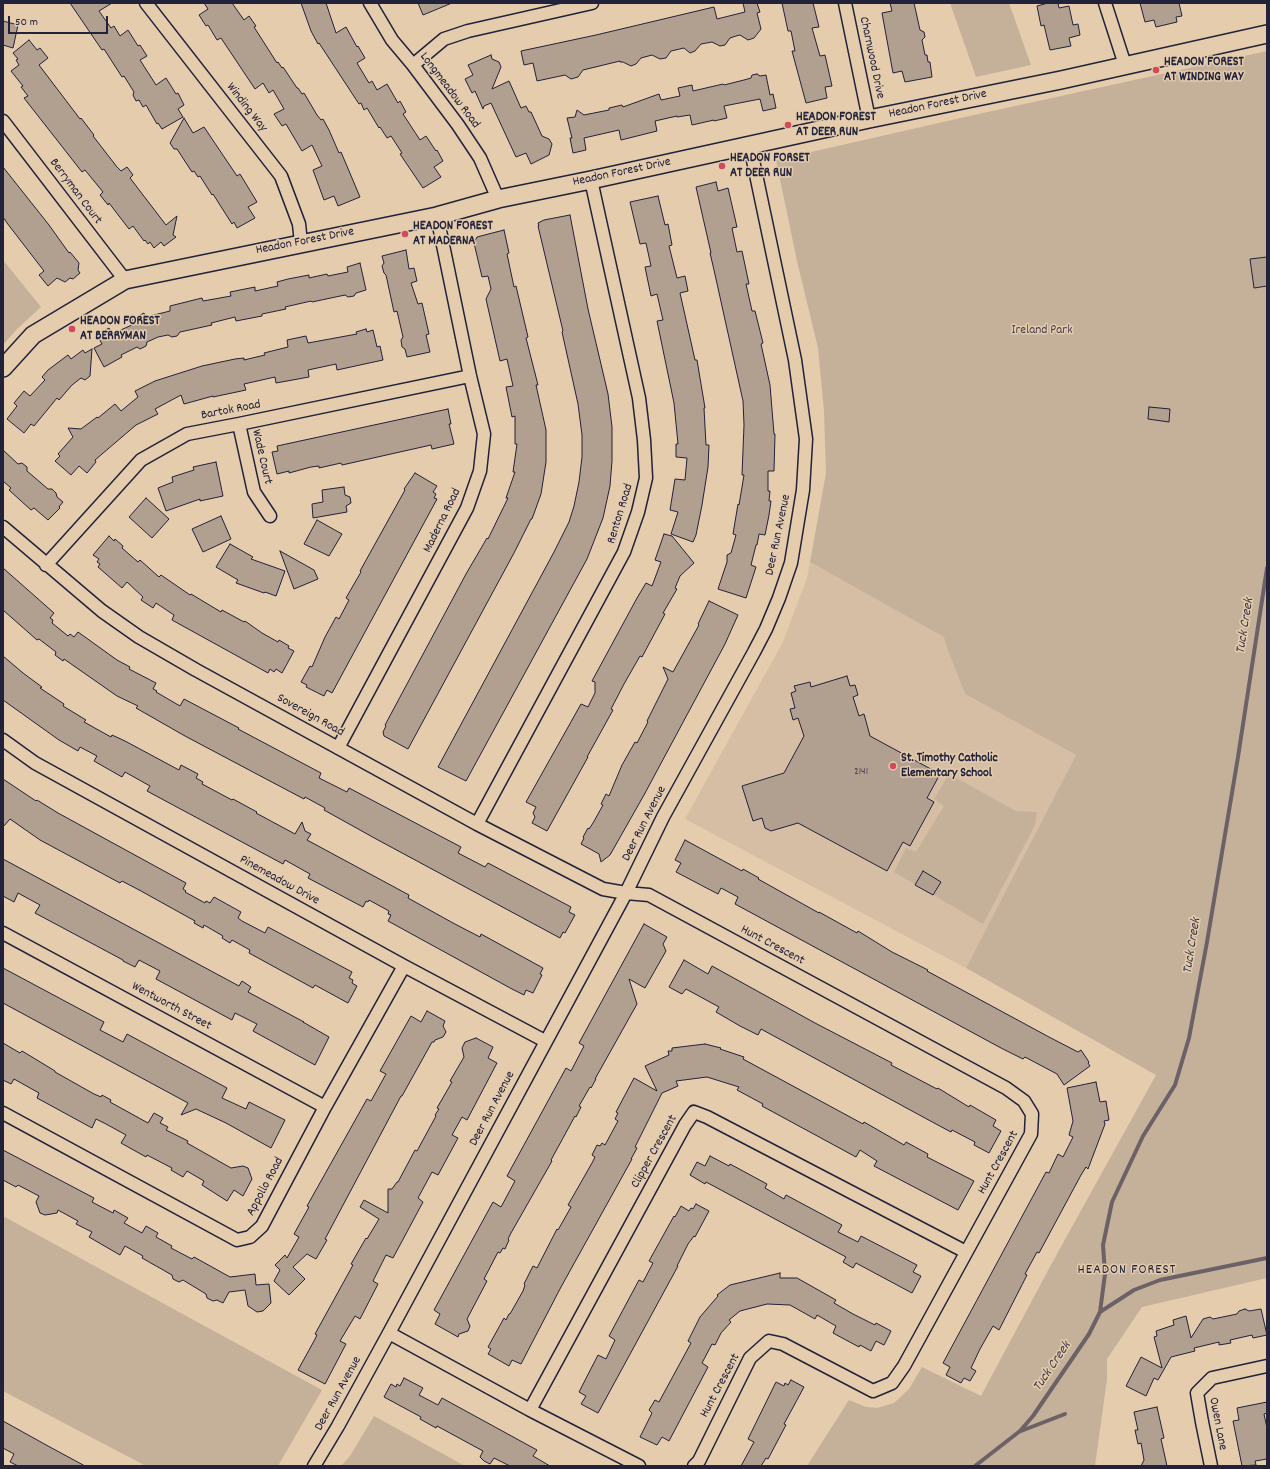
<!DOCTYPE html>
<html>
<head>
<meta charset="utf-8">
<style>
	body { margin:0 }
	#map { position:relative; width:1270px; height:1469px; overflow:hidden; background:#e4ccad; font-family:Dekko,sans-serif }
	canvas { display:block }
	.frame { position:absolute; inset:0; border:4px solid #22223b; pointer-events:none }
	.scale { position:absolute; left:8px; top:16px; width:100px; height:18px; box-sizing:border-box; border:2px solid #22223b; border-top:0; padding-left:5px; font-size:12px; line-height:14px; white-space:nowrap; color:#22223b; -webkit-text-stroke:3px #e4ccad; paint-order:stroke }
</style>
</head>
<body>
<div id="map">
<canvas width="1270" height="1469"></canvas>
<div class="frame"></div>
<div class="scale">50 m</div>
</div>
<script>
const ctx = document.querySelector('canvas').getContext('2d');
ctx.lineJoin = 'round';
function fill(path, color) {
  ctx.fillStyle = color;
  ctx.fill(path, 'evenodd');
}
function poly(rows) {
  const path = new Path2D();
  for (const r of rows) {
    path.moveTo(r[0], r[1]);
    for (let i = 2; i < r.length; i += 2) path.lineTo(r[i], r[i + 1]);
  }
  return path;
}
function stroke(path, color, width, dash) {
  ctx.strokeStyle = color;
  ctx.lineWidth = width;
  ctx.lineCap = dash ? 'butt' : 'round';
  ctx.setLineDash(dash || []);
  ctx.stroke(path);
}
function drawText(font, color, halo, rows, align = 'center') {
  ctx.font = font + ' Dekko,sans-serif';
  ctx.lineWidth = 3;
  ctx.setLineDash([]);
  ctx.textBaseline = 'middle';
  ctx.strokeStyle = halo;
  ctx.fillStyle = color;
  for (const [text, x, y, turn = 0] of rows) {
    ctx.save();
    ctx.translate(x, y);
    ctx.rotate((+turn || 0) * Math.PI / 180);
    ctx.textAlign = isNaN(turn) ? turn : align;
    if (halo) ctx.strokeText(text, 0, 0);
    ctx.fillText(text, 0, 0);
    ctx.restore();
  }
}
const built = poly([
	[810,562,945,637,947,648,965,694,1076,755,966,968,685,819,783,642,807,578]
]);
const green = poly([
	[950,3,1009,3,1031,65,976,77],
	[1267,51,1267,1278,1142,1307,1107,1359,1107,1379,1095,1466,807,1466,849,1400,866,1407,877,1408,894,1403,909,1389,922,1367,981,1396,1052,1263,1156,1075,966,968,1076,755,965,694,947,648,944,637,810,562,826,473,824,411,818,348,797,261,776,160,965,117],
	[3,260,41,307,18,328,3,345],
	[948,776,956,778,1016,811,1037,812,1035,825,983,924,894,872,906,848,916,852,944,806,934,799],
	[3,1216,322,1390,278,1466,146,1466,3,1391],
	[374,1416,465,1466,341,1466,350,1456]
]);
const stream = poly([
	[1100,1312,1134,1290,1160,1280,1267,1258],
	[1021,1431,1065,1414],
	[975,1466,1020,1431,1033,1416,1089,1334,1100,1312,1105,1274,1103,1245,1112,1202,1143,1136,1175,1085,1189,1038,1207,942,1238,757,1267,568]
]);
const building = poly([
	[70,3,112,3,99,11,111,28,114,26,120,36,128,30,138,46,140,45,147,56,140,60,156,85,166,78,176,94,178,93,184,105,178,109,183,117,162,129,158,123,157,124,146,105,143,107,139,100,136,101,133,95,134,92,124,76,122,77,104,49,102,50,70,3],
	[204,3,232,3,244,20,249,16,256,26,254,27,277,63,278,62,282,68,283,67,297,88,298,88,302,94,304,93,317,115,321,120,323,119,329,130,339,153,341,152,360,197,338,206,334,196,324,200,313,170,322,166,312,145,302,151,286,124,282,126,274,114,284,109,273,90,269,93,263,83,255,89,221,38,217,40,208,25,206,26,199,15,208,9,204,3],
	[301,3,326,3,336,33,346,27,357,47,358,46,365,58,357,63,369,83,372,81,377,90,387,84,398,103,400,101,406,112,403,114,420,140,426,136,436,151,437,150,443,161,434,167,441,177,423,188,400,154,402,153,391,136,387,138,380,127,379,128,367,108,364,110,361,103,359,104,319,43,318,44,311,31,301,3],
	[418,3,452,3,423,15,418,3],
	[743,3,757,3,760,12,757,13,761,29,754,38,748,40,740,35,736,36,730,38,725,45,720,46,712,42,701,44,695,51,690,53,684,48,671,51,666,58,660,59,652,55,641,58,636,64,631,66,623,62,620,62,620,61,583,70,578,77,571,79,565,75,537,81,533,63,524,65,521,51,596,35,714,7,717,19,745,12,743,3],
	[782,3,813,3,819,27,812,28,820,56,825,55,832,86,825,87,827,98,806,103,792,51,795,51,791,31,788,31,782,3],
	[890,3,914,3,920,30,924,32,925,37,922,40,925,55,927,55,928,62,930,62,932,77,905,82,902,71,893,73,882,13,892,11,890,3],
	[1048,3,1058,3,1059,8,1069,6,1073,25,1078,24,1080,35,1069,38,1071,46,1050,50,1044,25,1041,26,1037,6,1048,3],
	[1140,3,1179,3,1182,16,1176,17,1177,22,1156,27,1154,20,1145,22,1140,3],
	[3,21,18,25,13,48,3,45,3,21],
	[29,40,37,50,40,48,48,58,39,65,80,119,81,118,94,135,93,136,117,167,121,171,127,167,133,175,130,178,166,225,177,216,173,235,176,237,164,246,161,242,154,248,150,242,148,244,145,240,144,241,133,226,129,229,109,203,108,205,100,195,103,192,85,170,82,172,24,98,28,96,21,87,23,86,11,71,19,65,16,60,18,59,13,53,29,40],
	[491,55,492,59,499,62,501,67,492,89,509,81,521,108,526,106,529,112,531,112,542,136,549,139,552,144,549,155,531,164,526,153,516,157,491,103,484,106,483,109,475,91,472,93,465,79,473,75,468,65,491,55],
	[757,74,760,76,766,75,770,95,773,94,776,108,763,111,760,99,724,106,727,118,714,121,714,120,692,125,690,115,677,117,677,116,655,121,657,131,621,140,619,130,584,138,586,150,573,153,570,138,572,138,567,118,575,117,577,110,584,115,609,110,609,108,622,105,623,107,659,94,661,100,680,96,678,88,692,85,693,91,723,84,724,85,744,80,751,78,752,75,757,74],
	[184,118,193,133,204,127,237,176,240,174,257,202,248,207,255,218,237,228,234,222,232,224,213,194,212,195,200,176,198,177,194,171,192,172,177,149,174,149,170,143,184,118],
	[3,167,49,225,69,253,70,252,79,263,78,270,80,273,73,279,70,278,65,282,57,278,48,286,39,275,44,271,7,223,3,217,3,167],
	[716,182,718,191,728,188,737,227,732,228,737,252,742,251,749,284,746,284,752,311,755,311,763,343,761,344,770,385,774,434,775,434,774,471,768,471,768,491,770,491,769,501,771,501,769,515,765,535,759,534,757,545,756,545,751,565,756,567,746,598,718,589,727,562,727,555,731,553,736,535,733,534,738,504,739,505,744,475,742,475,744,425,743,401,714,270,710,253,711,253,696,187,716,182],
	[658,196,665,225,668,224,672,245,669,246,677,278,685,276,688,291,680,293,695,360,697,360,705,408,704,408,706,445,709,445,708,467,702,505,696,535,693,542,671,534,678,512,670,510,675,479,685,480,687,458,676,457,676,444,678,444,674,403,657,321,663,320,657,294,651,296,645,267,651,266,646,243,640,244,630,202,658,196],
	[570,215,588,309,608,394,612,427,612,461,610,486,603,518,587,559,466,781,438,767,554,552,569,522,574,506,579,482,582,457,582,435,578,404,562,332,563,331,538,226,539,226,538,223,544,220,570,215],
	[504,230,509,253,507,254,514,287,516,286,528,337,526,338,538,385,536,385,546,430,546,462,541,494,532,519,531,519,514,553,408,749,384,736,383,732,386,726,385,725,466,574,487,538,488,539,508,498,506,498,515,472,513,472,517,444,515,444,515,416,512,417,506,387,513,386,507,359,500,361,486,299,491,289,488,276,482,277,474,243,477,237,504,230],
	[406,250,409,269,414,268,417,281,411,283,418,304,422,303,429,334,426,335,430,352,407,357,405,349,402,347,401,340,403,337,397,311,394,312,386,275,384,273,382,266,384,263,382,256,406,250],
	[1267,257,1267,286,1254,288,1250,259,1267,257],
	[360,263,366,290,356,293,354,296,348,297,345,295,312,302,311,301,285,307,286,309,262,314,262,316,236,321,235,317,211,323,212,325,180,332,177,336,172,337,168,335,158,337,147,342,146,346,140,349,137,347,121,355,122,357,104,367,94,348,102,344,97,335,109,328,112,334,134,324,132,319,144,313,146,317,170,311,170,306,202,298,203,301,231,296,230,292,255,287,255,291,278,286,277,282,288,279,309,275,309,278,327,274,328,276,348,272,347,267,360,263],
	[366,329,367,332,373,330,377,347,380,346,383,360,337,370,336,364,308,370,309,377,276,383,275,377,244,384,246,390,213,397,213,396,184,404,181,395,155,409,158,414,136,425,95,460,96,462,87,473,79,466,71,475,55,461,60,456,58,454,73,437,68,428,81,429,97,417,98,418,115,404,121,411,138,397,135,391,155,381,202,366,235,359,244,358,244,360,265,355,264,353,288,347,287,340,306,336,308,343,357,334,356,332,366,329],
	[92,349,90,376,85,380,81,378,72,385,59,400,57,398,34,426,31,424,24,433,7,419,17,406,14,403,24,391,30,396,45,380,42,377,48,370,68,355,71,359,83,350,85,353,92,349],
	[1149,407,1170,409,1169,422,1148,419,1149,407],
	[448,409,451,424,449,424,454,444,432,449,431,445,342,465,341,463,319,468,319,466,311,467,289,473,289,471,277,474,272,452,278,451,277,446,448,409],
	[3,450,18,464,22,463,27,467,27,471,48,489,52,489,56,493,57,497,63,502,59,507,60,508,48,520,34,508,31,510,9,490,11,488,3,481,3,450],
	[216,462,223,496,200,501,200,499,166,511,158,488,173,482,172,477,194,470,193,467,216,462],
	[415,473,437,486,433,492,436,494,434,498,437,499,332,693,327,690,324,696,306,687,307,685,301,682,310,666,312,667,325,637,336,617,339,619,349,600,346,598,361,572,360,571,405,490,404,489,415,473],
	[344,487,345,495,350,497,351,503,346,506,347,512,313,518,312,504,323,502,322,490,344,487],
	[146,498,169,519,152,538,129,517,146,498],
	[221,516,231,539,203,552,192,529,221,516],
	[317,520,342,534,329,556,304,544,317,520],
	[664,534,672,536,694,563,680,576,675,588,677,589,663,613,665,614,642,657,640,656,624,684,611,709,613,710,587,757,588,757,547,831,532,823,535,817,533,813,536,807,526,802,581,704,588,707,595,693,595,682,592,681,637,598,646,583,652,586,661,562,655,560,664,534],
	[109,536,114,541,115,539,123,546,122,548,138,562,140,560,159,577,161,575,190,595,191,594,221,612,222,610,244,622,245,621,262,633,278,642,279,640,289,646,288,648,294,651,282,673,276,669,274,672,270,669,268,673,172,620,174,615,156,603,153,608,141,600,143,597,127,582,122,588,98,567,100,564,97,562,99,559,93,555,109,536],
	[230,544,253,557,251,559,285,571,276,596,265,592,264,593,236,583,238,580,216,567,230,544],
	[280,551,314,570,318,579,294,589,280,551],
	[3,568,54,613,50,618,53,620,52,623,68,636,70,634,74,637,78,632,117,660,130,667,129,669,156,683,153,689,157,691,156,692,180,706,184,699,239,728,238,729,321,773,319,778,347,792,349,788,461,847,458,853,485,867,488,863,571,907,569,912,575,915,565,933,563,932,560,938,378,840,324,810,325,808,305,797,304,799,268,780,185,736,136,708,138,706,117,696,64,659,63,661,55,655,56,652,39,639,37,640,3,610,3,568],
	[709,601,738,615,725,644,644,795,610,855,601,862,599,854,581,844,584,838,583,837,588,828,589,829,593,823,603,805,601,804,606,794,609,796,622,765,635,742,637,743,648,722,647,721,668,679,663,667,673,672,699,625,698,624,709,601],
	[3,656,23,673,42,687,40,688,64,704,63,706,86,720,84,722,111,737,112,735,125,741,179,770,181,765,198,774,196,778,203,782,202,784,232,800,233,799,257,812,256,813,295,834,302,822,305,831,311,834,307,840,409,895,408,898,453,923,480,937,481,934,543,968,540,974,542,975,533,993,526,990,524,995,512,989,388,921,391,915,388,914,389,911,369,900,368,902,366,901,363,907,308,878,310,874,285,860,283,864,147,791,150,786,125,772,122,777,94,761,97,756,80,747,78,751,59,740,3,700,3,656],
	[847,676,850,686,855,685,858,695,853,697,859,716,864,714,870,736,940,774,927,798,934,802,910,846,903,842,887,871,798,823,771,831,765,828,762,818,753,821,742,786,784,773,804,736,798,718,793,720,790,709,795,708,791,693,796,691,794,686,810,682,811,687,847,676],
	[3,779,36,801,37,800,58,813,186,883,183,889,186,891,185,892,205,903,206,901,210,903,214,897,241,912,238,918,242,921,265,933,268,927,352,972,349,978,353,980,352,983,357,986,348,1003,315,985,313,988,249,953,250,950,232,940,230,943,222,938,223,936,204,925,203,928,194,923,195,921,141,891,122,881,120,883,40,840,10,819,3,827,3,779],
	[685,840,742,871,743,869,759,878,758,879,819,913,819,912,857,933,858,931,892,952,928,970,927,971,1049,1037,1078,1052,1081,1050,1089,1062,1088,1063,1090,1066,1064,1085,1057,1074,1025,1057,1023,1059,1001,1048,735,904,738,897,721,888,718,894,676,872,681,863,675,860,685,840],
	[3,859,239,986,242,981,251,987,248,992,304,1022,303,1022,329,1037,315,1065,253,1031,257,1024,235,1013,232,1020,156,979,160,971,139,960,135,967,123,961,123,960,35,913,40,905,18,893,14,902,3,896,3,859],
	[923,871,941,882,933,895,915,885,923,871],
	[644,924,667,937,663,944,666,951,645,988,629,979,637,1004,595,1079,596,1079,591,1088,590,1087,579,1106,581,1107,576,1117,575,1116,551,1160,552,1161,511,1233,508,1239,509,1240,505,1249,503,1248,500,1253,498,1252,484,1279,487,1281,467,1319,470,1326,468,1331,459,1334,458,1337,435,1324,440,1314,434,1310,493,1202,501,1207,515,1181,507,1176,566,1068,571,1071,584,1046,579,1043,644,924],
	[684,960,708,974,712,966,815,1023,892,1063,891,1065,937,1089,938,1088,969,1107,970,1105,996,1120,993,1126,1001,1131,989,1153,974,1145,975,1142,952,1130,951,1132,936,1124,761,1029,758,1035,740,1026,716,1012,719,1007,686,989,682,994,669,987,684,960],
	[3,968,104,1022,100,1030,123,1042,127,1034,227,1088,222,1098,246,1109,249,1102,285,1120,271,1148,226,1123,196,1109,181,1115,188,1103,3,1003,3,968],
	[427,1011,445,1021,443,1026,446,1032,443,1037,435,1040,434,1042,432,1042,402,1096,401,1096,325,1239,327,1240,316,1259,307,1254,293,1267,305,1279,289,1295,274,1281,280,1270,275,1265,285,1255,287,1258,299,1237,294,1234,309,1207,307,1206,367,1099,371,1101,386,1074,380,1071,411,1016,421,1022,427,1011],
	[476,1038,493,1047,488,1058,497,1063,467,1120,462,1117,452,1135,458,1138,438,1175,432,1172,418,1198,423,1202,393,1258,386,1255,373,1281,378,1284,360,1319,355,1316,340,1341,346,1344,325,1384,298,1370,314,1341,317,1335,315,1334,353,1265,351,1264,366,1238,367,1239,379,1219,360,1207,364,1200,388,1213,388,1189,392,1189,397,1182,398,1182,415,1150,417,1151,436,1116,435,1115,439,1109,437,1108,452,1082,450,1081,464,1057,462,1048,465,1042,476,1038],
	[3,1043,20,1053,22,1051,32,1057,55,1071,55,1072,94,1094,101,1097,102,1095,111,1100,110,1102,148,1123,154,1113,163,1118,160,1123,168,1127,166,1130,188,1141,187,1143,231,1168,243,1166,248,1168,252,1179,243,1196,234,1190,227,1201,202,1185,204,1181,187,1171,183,1177,171,1170,172,1168,147,1155,146,1157,121,1143,126,1135,106,1124,96,1119,92,1128,37,1098,39,1093,14,1079,11,1084,3,1080,3,1043],
	[705,1044,721,1048,720,1049,744,1057,743,1059,863,1124,864,1122,904,1145,906,1142,928,1154,927,1157,974,1181,958,1210,874,1166,877,1161,860,1150,856,1157,762,1106,763,1104,737,1090,739,1087,707,1077,676,1081,678,1086,662,1093,635,1147,637,1148,631,1159,632,1159,561,1287,521,1364,512,1360,509,1366,488,1354,491,1349,488,1347,504,1318,506,1320,509,1314,510,1314,523,1291,525,1285,524,1284,533,1266,537,1268,557,1229,558,1230,571,1207,568,1205,592,1163,595,1157,592,1155,597,1145,600,1146,602,1143,605,1145,618,1121,615,1119,618,1113,616,1112,634,1078,657,1091,645,1066,669,1055,668,1051,672,1051,672,1048,705,1044],
	[1096,1082,1100,1102,1106,1101,1109,1120,1104,1121,1105,1124,1088,1169,1086,1167,1081,1175,1039,1253,1037,1252,1025,1274,1027,1275,999,1330,993,1326,980,1349,971,1368,976,1371,970,1381,964,1378,961,1383,946,1375,950,1367,943,1363,1046,1172,1049,1173,1058,1154,1063,1157,1073,1137,1069,1135,1073,1121,1067,1088,1096,1082],
	[3,1150,94,1198,92,1202,113,1213,114,1210,128,1218,124,1223,142,1233,146,1226,158,1233,156,1237,172,1246,171,1248,192,1259,194,1257,230,1277,255,1274,256,1285,269,1284,271,1303,263,1311,257,1312,248,1306,245,1290,229,1292,223,1303,217,1300,213,1301,207,1298,206,1294,183,1280,179,1282,173,1279,172,1275,142,1258,143,1256,125,1246,120,1255,89,1237,92,1232,76,1224,78,1221,58,1210,57,1213,45,1215,40,1213,36,1202,39,1196,18,1185,16,1187,3,1180,3,1150],
	[710,1156,729,1166,730,1164,767,1184,765,1188,784,1199,786,1195,842,1225,838,1232,858,1242,861,1236,917,1265,913,1272,921,1276,912,1293,856,1263,853,1268,843,1262,846,1257,706,1182,705,1184,690,1175,697,1162,705,1166,710,1156],
	[696,1204,709,1211,695,1237,694,1236,688,1244,677,1266,678,1266,598,1413,581,1404,586,1396,579,1392,598,1355,606,1359,615,1340,609,1336,639,1280,643,1282,653,1263,649,1261,674,1216,675,1217,681,1206,689,1211,691,1208,693,1209,696,1204],
	[780,1273,780,1278,797,1278,836,1300,834,1303,853,1314,875,1325,876,1323,891,1331,884,1345,876,1341,871,1351,860,1345,859,1347,833,1333,836,1326,817,1315,815,1319,790,1305,767,1304,740,1311,729,1320,731,1322,721,1333,715,1345,712,1344,702,1363,708,1367,669,1441,662,1437,657,1445,640,1437,652,1413,649,1410,655,1400,659,1402,691,1343,688,1341,700,1317,718,1296,717,1295,730,1285,780,1273],
	[1245,1309,1249,1311,1261,1309,1267,1335,1253,1338,1252,1335,1230,1340,1231,1343,1219,1345,1219,1342,1194,1348,1195,1351,1171,1357,1158,1380,1154,1378,1146,1396,1126,1386,1141,1357,1162,1368,1154,1337,1157,1336,1156,1331,1174,1325,1173,1320,1186,1316,1191,1338,1203,1319,1210,1317,1213,1319,1237,1314,1239,1311,1245,1309],
	[404,1378,423,1388,419,1395,438,1405,442,1398,537,1450,533,1456,550,1466,510,1466,494,1458,490,1464,484,1461,480,1457,483,1451,437,1426,436,1428,420,1419,421,1417,384,1397,391,1384,396,1387,397,1384,400,1386,404,1378],
	[791,1380,804,1387,784,1424,786,1425,768,1459,766,1458,761,1466,741,1466,754,1442,748,1439,776,1382,784,1386,785,1383,788,1385,791,1380],
	[1267,1402,1267,1413,1264,1414,1267,1428,1267,1459,1255,1461,1256,1465,1242,1466,1233,1421,1239,1420,1237,1408,1267,1402],
	[1157,1407,1164,1438,1161,1439,1167,1466,1141,1466,1144,1460,1141,1443,1138,1444,1135,1430,1138,1430,1134,1412,1157,1407],
	[3,1421,48,1446,85,1466,18,1466,10,1462,14,1454,3,1448,3,1421]
]);
const street = poly([
	[146,3,281,176,299,224,301,243],
	[370,3,392,40,413,65,458,125,480,158,498,199],
	[845,3,869,119],
	[1105,3,1125,65],
	[413,65,444,39,468,31,592,3],
	[3,121,125,280],
	[239,424,254,492,270,516],
	[3,527,102,611,139,637,196,670,477,824,603,889,626,893,649,895,1006,1088,1024,1101,1032,1114,1031,1134,904,1366,892,1383,873,1391,783,1344,769,1341,750,1358,699,1461,694,1466],
	[46,565,141,460,187,434,239,424,470,376],
	[3,740,35,763,404,966,545,1041],
	[338,748,467,508,480,471,484,434,470,376,437,216],
	[477,824,624,552,638,512,646,478,644,440,639,398,591,180],
	[3,933,325,1107],
	[3,1113,237,1240,250,1237,262,1226,325,1107,404,966],
	[389,1333,530,1410,639,1466],
	[530,1410,685,1125,694,1112,707,1117,966,1252],
	[314,1466,338,1426,389,1333,626,893,663,817,754,652,766,629,779,598,791,563,803,490,806,439,795,360,750,146],
	[1211,1466,1202,1422,1197,1393,1212,1378,1267,1366]
]);
const secondary = poly([
	[3,368,33,335,125,280,437,216,498,199,591,180,869,119,1061,80,1267,34]
]);
const markers = [
	[1156,70,4,"#d1495b"],
	[788,125,4,"#d1495b"],
	[722,166,4,"#d1495b"],
	[405,234,4,"#d1495b"],
	[72,329,4,"#d1495b"],
	[893,766,4,"#d1495b"]
];
const numberNames = [
	["2141",861,772]
];
const streetNames = [
	["Charnwood Drive",871,58,78],
	["Longmeadow Road",449,91,53],
	["Headon Forest Drive",938,105,-12],
	["Winding Way",246,108,52],
	["Headon Forest Drive",622,173,-12],
	["Berryman Court",75,192,53],
	["Headon Forest Drive",305,242,-11],
	["Bartok Road",231,411,-11],
	["Wade Court",261,457,77],
	["Renton Road",621,514,-73],
	["Maderna Road",443,521,-64],
	["Deer Run Avenue",779,535,-78],
	["Sovereign Road",310,716,29],
	["Deer Run Avenue",645,824,-63],
	["Pinemeadow Drive",279,881,29],
	["Hunt Crescent",772,946,28],
	["Wentworth Street",171,1007,28],
	["Deer Run Avenue",493,1109,-62],
	["Clipper Crescent",655,1152,-61],
	["Hunt Crescent",999,1163,-61],
	["Appollo Road",266,1187,-62],
	["Hunt Crescent",721,1386,-62],
	["Deer Run Avenue",339,1394,-61],
	["Owen Lane",1217,1424,79]
];
const poiNames = [
	["HEADON FOREST",1164,63],
	["AT WINDING WAY",1164,78],
	["HEADON FOREST",796,118],
	["AT DEER RUN",796,133],
	["HEADON FORSET",730,159],
	["AT DEER RUN",730,174],
	["HEADON FOREST",413,227],
	["AT MADERNA",413,242],
	["HEADON FOREST",80,322],
	["AT BERRYMAN",80,337],
	["St. Timothy Catholic",901,759],
	["Elementary School",901,774]
];
const parkNames = [
	["Ireland Park",1042,331]
];
const waterNames = [
	["Tuck Creek",1246,626,-81],
	["Tuck Creek",1193,946,-81],
	["Tuck Creek",1053,1367,-56]
];
const neighbourhoodNames = [
	["HEADON FOREST",1127,1271]
];
fill(built, '#d5bea4');
fill(green, '#c5b09a');
stroke(stream, '#6c6266', 4);
fill(building, '#b19f8f');
stroke(building, '#22223b', 1);
stroke(street, '#22223b', 15);
stroke(secondary, '#22223b', 20);
stroke(street, '#e4ccad', 12);
stroke(secondary, '#e4ccad', 17);
for (const [x, y, r, color] of markers) {
  const dot = new Path2D();
  dot.arc(x, y, r, 0, 2 * Math.PI);
  ctx.fillStyle = color;
  ctx.fill(dot);
  stroke(dot, '#e4ccad', 1.5);
}
drawText('11px', '#464150', null, numberNames);
drawText('13px', '#22223b', '#e4ccad', streetNames);
drawText('bold 13px', '#22223b', '#e4ccad', poiNames, 'left');
drawText('13px', '#433e4e', '#e4ccad', parkNames);
drawText('italic 14px', '#413d4d', '#e4ccad', waterNames);
ctx.letterSpacing = '1px';
drawText('14px', '#22223b', '#e4ccad', neighbourhoodNames);
ctx.letterSpacing = '0px';
</script>
</body>
</html>
